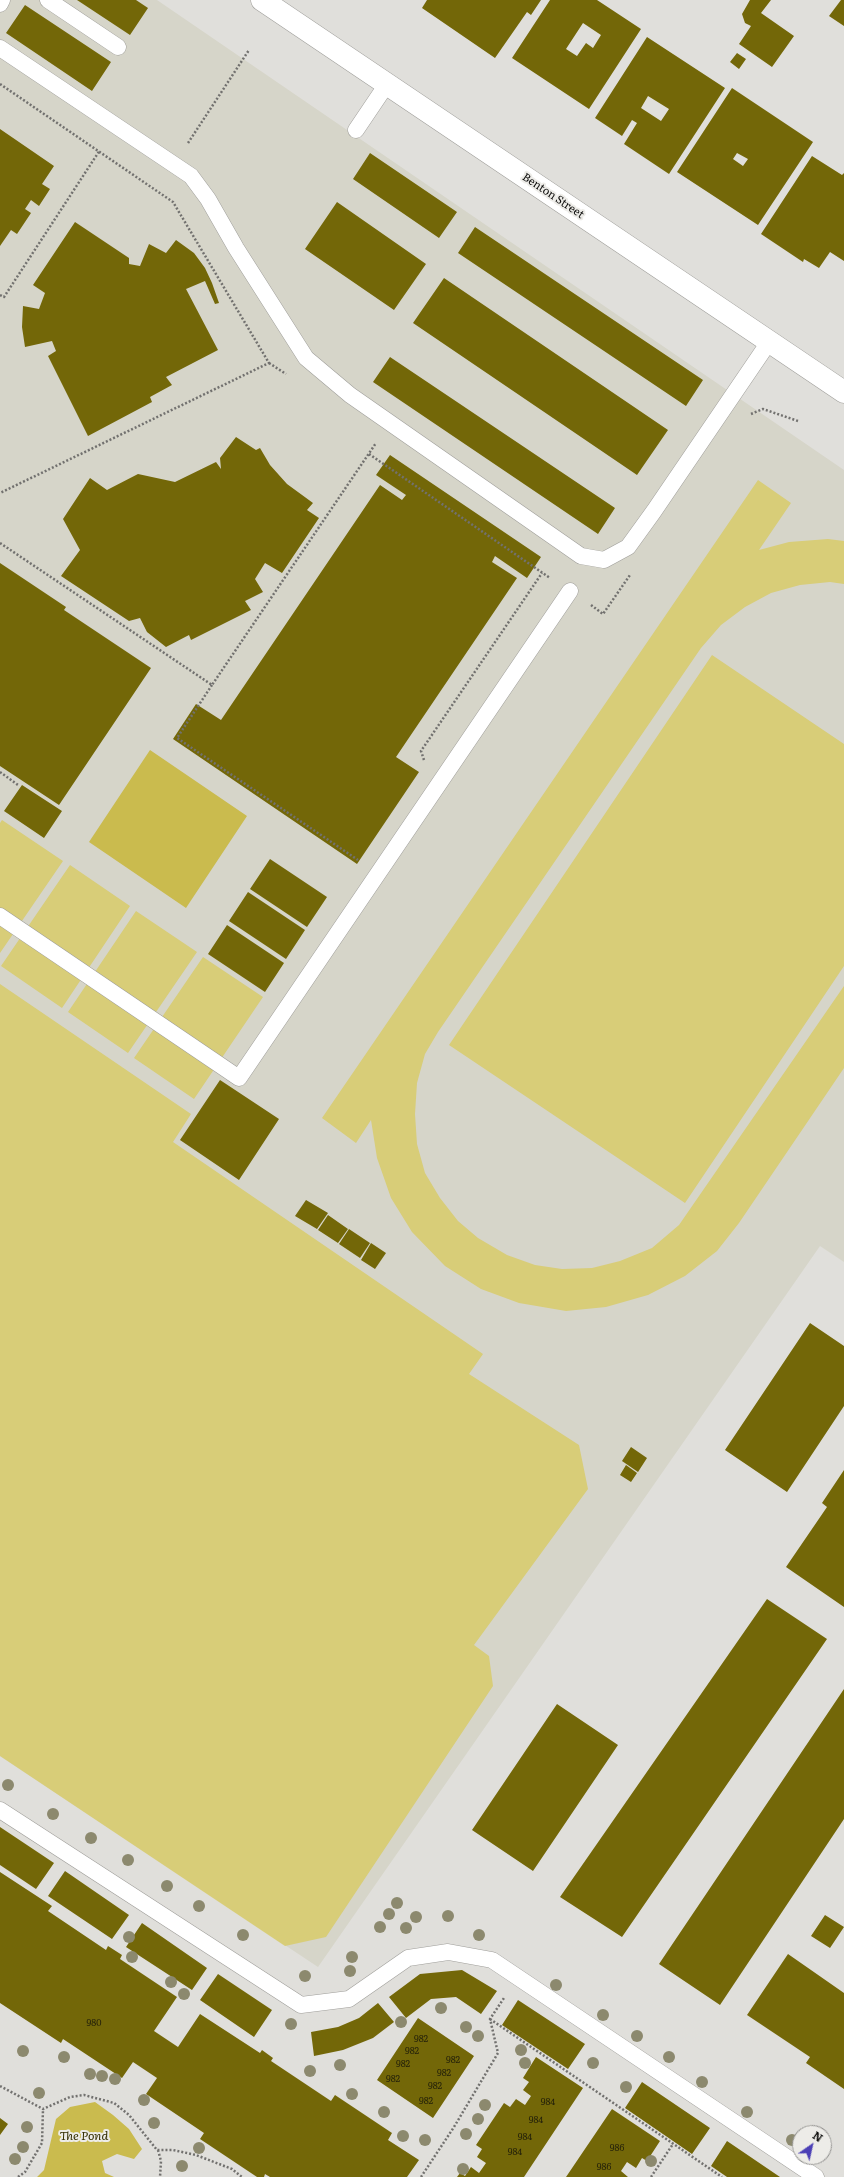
<!DOCTYPE html>
<html>
<head>
<meta charset="utf-8">
<style>
	body { margin:0 }
	#map { position:relative; width:844px; height:2177px; overflow:hidden; background:#e0dfdb; font-family:Literata,serif }
	canvas { display:block }
	.north { position:absolute; left:792px; top:2125px; width:40px; height:40px; box-sizing:border-box; background:#edece8; border:1px solid #939290; border-radius:50%; rotate:34deg; font-size:11px; font-weight:700; line-height:16px; text-align:center; color:#0c0c0b }
	.north::after { content:''; display:block; margin:auto; width:14px; height:18px; background:#4c40b6; clip-path:polygon(50% 0,100% 100%,50% 72%,0 100%) }
</style>
</head>
<body>
<div id="map">
<canvas width="844" height="2177"></canvas>
<div class="north">N</div>
</div>
<script>
const ctx = document.querySelector('canvas').getContext('2d');
ctx.lineJoin = 'round';
function fill(path, color) {
  ctx.fillStyle = color;
  ctx.fill(path, 'evenodd');
}
function poly(rows) {
  const path = new Path2D();
  for (const r of rows) {
    path.moveTo(r[0], r[1]);
    for (let i = 2; i < r.length; i += 2) path.lineTo(r[i], r[i + 1]);
  }
  return path;
}
function stroke(path, color, width, dash) {
  ctx.strokeStyle = color;
  ctx.lineWidth = width;
  ctx.lineCap = dash ? 'butt' : 'round';
  ctx.setLineDash(dash || []);
  ctx.stroke(path);
}
function drawText(font, color, halo, rows, align = 'center') {
  ctx.font = font + ' Literata,serif';
  ctx.lineWidth = 4;
  ctx.setLineDash([]);
  ctx.textBaseline = 'middle';
  ctx.strokeStyle = halo;
  ctx.fillStyle = color;
  for (const [text, x, y, turn = 0] of rows) {
    ctx.save();
    ctx.translate(x, y);
    ctx.rotate((+turn || 0) * Math.PI / 180);
    ctx.textAlign = isNaN(turn) ? turn : align;
    if (halo) ctx.strokeText(text, 0, 0);
    ctx.fillText(text, 0, 0);
    ctx.restore();
  }
}
const built = poly([
	[0,0,157,0,844,470,844,1262,820,1246,318,1967,0,1756]
]);
const green = poly([
	[758,480,791,503,759,550,789,542,828,539,844,541,844,584,830,582,800,585,771,593,745,607,721,625,701,648,438,1032,425,1054,417,1083,415,1114,417,1144,425,1173,440,1198,458,1221,478,1238,507,1255,535,1265,562,1269,592,1268,620,1261,652,1248,679,1225,844,986,844,1068,739,1223,717,1251,685,1276,648,1295,606,1307,566,1311,519,1303,481,1289,445,1266,412,1232,391,1198,377,1158,371,1120,356,1143,322,1118],
	[712,655,844,744,844,966,685,1203,449,1045],
	[2,820,63,861,0,953,0,823],
	[70,865,130,906,62,1008,1,966],
	[136,911,197,952,128,1053,68,1012],
	[203,957,263,997,194,1099,134,1058],
	[0,984,191,1114,173,1142,483,1354,469,1374,579,1445,588,1489,474,1645,489,1656,493,1686,326,1937,285,1946,0,1756]
]);
const water = poly([
	[150,750,247,816,186,908,89,842],
	[95,2102,113,2115,129,2129,142,2149,134,2159,117,2154,102,2161,105,2173,114,2177,37,2177,44,2170,56,2119,70,2107]
]);
const building = poly([
	[77,0,136,0,148,8,130,35],
	[427,0,541,0,531,15,527,12,495,58,422,8],
	[550,0,597,0,641,29,589,109,512,58],
	[583,23,601,35,593,48,586,43,577,56,566,49],
	[750,0,771,0,761,13,794,36,772,67,739,44,751,26,745,23,742,14],
	[841,0,844,0,844,26,829,16],
	[25,5,111,62,92,91,6,33],
	[647,37,725,88,669,174,624,144,637,123,632,120,622,136,595,118],
	[648,96,669,109,661,121,641,108],
	[737,53,746,59,739,69,730,62],
	[732,88,813,142,758,225,677,172],
	[737,153,748,159,743,166,733,159],
	[0,129,54,166,42,184,50,189,39,206,31,200,25,209,31,213,17,234,11,230,0,246],
	[370,153,457,212,439,238,353,179],
	[812,156,842,175,844,173,844,261,830,252,819,268,804,259,803,262,761,234],
	[337,202,426,264,394,310,305,249],
	[75,222,129,258,129,264,140,266,149,244,166,253,176,240,194,253,205,268,212,283,219,303,215,304,205,281,186,289,218,350,166,377,172,385,150,397,152,402,88,436,48,356,56,351,52,341,25,347,22,327,23,306,39,309,45,293,33,285],
	[475,227,703,380,686,406,458,253],
	[444,278,668,430,637,475,413,323],
	[390,357,615,508,598,534,373,382],
	[236,437,256,450,260,448,270,465,287,484,313,503,307,510,319,518,282,573,265,563,255,579,263,592,245,601,251,610,191,640,189,635,166,647,147,632,140,618,129,621,61,576,80,550,63,519,90,478,107,490,138,474,175,482,216,462,221,469,220,458],
	[390,455,541,557,527,578,495,556,492,562,517,578,396,757,419,772,357,864,173,739,196,704,221,720,380,485,402,500,406,495,376,475],
	[0,563,66,607,64,610,151,668,59,805,0,766],
	[22,785,62,811,44,838,4,811],
	[270,859,327,897,307,927,250,889],
	[248,892,305,930,286,959,229,921],
	[227,925,284,963,265,992,208,954],
	[220,1080,279,1119,239,1180,180,1140],
	[306,1200,328,1213,317,1229,295,1216],
	[328,1215,348,1229,338,1243,318,1230],
	[349,1229,370,1243,360,1258,339,1244],
	[371,1243,386,1253,375,1269,361,1260],
	[810,1323,844,1346,844,1406,787,1492,725,1450],
	[631,1447,647,1458,638,1472,622,1461],
	[626,1465,637,1473,631,1482,620,1475],
	[844,1470,844,1607,786,1567,827,1507,822,1503],
	[767,1599,827,1639,622,1937,560,1897],
	[844,1689,844,1819,720,2005,659,1964],
	[557,1704,618,1745,533,1871,472,1830],
	[0,1827,54,1863,36,1889,0,1865],
	[65,1871,129,1915,112,1939,48,1896],
	[0,1872,52,1906,48,1911,106,1950,108,1946,122,1955,120,1959,177,1997,154,2031,178,2047,200,2014,260,2053,262,2050,273,2058,271,2061,331,2101,335,2095,392,2133,388,2140,419,2160,407,2177,270,2177,265,2174,264,2177,257,2177,200,2139,204,2133,146,2094,157,2078,133,2062,122,2078,63,2039,61,2043,0,2003],
	[825,1915,844,1927,830,1948,811,1936],
	[142,1923,207,1968,192,1990,126,1947],
	[788,1954,844,1993,844,2089,806,2063,810,2057,747,2015],
	[462,1970,497,1991,481,2014,456,1997,431,1999,406,2018,389,1997,420,1974],
	[218,1974,272,2010,254,2037,200,2000],
	[518,2000,585,2044,568,2069,502,2025],
	[378,2003,394,2022,373,2038,343,2050,314,2056,311,2032,338,2027,359,2018],
	[418,2018,474,2056,433,2118,377,2080],
	[536,2057,583,2088,524,2177,457,2177,460,2173,465,2176,471,2167,479,2173,486,2163,477,2157,482,2149,476,2145,504,2103,510,2107,516,2099,525,2105,531,2096,523,2090,529,2082,523,2078],
	[642,2082,710,2128,692,2154,625,2108],
	[612,2109,660,2141,647,2161,642,2158,636,2168,627,2162,621,2171,628,2177,566,2177],
	[0,2118,8,2124,0,2135],
	[727,2141,780,2177,727,2177,711,2166]
]);
const path = poly([
	[0,84,173,202,269,363,0,493],
	[188,143,249,50],
	[0,295,4,297,100,150],
	[269,363,286,374],
	[751,414,763,409,798,421],
	[369,454,550,578],
	[0,543,212,685,376,443],
	[591,605,603,614,630,575],
	[212,685,177,738,358,860],
	[424,760,421,751,542,573],
	[0,772,18,785],
	[490,2019,722,2177],
	[0,2086,43,2109,70,2097,84,2095,114,2103,129,2115,157,2150,173,2150,196,2155,232,2169,242,2177],
	[158,2150,161,2161,160,2177],
	[18,2177,25,2172,42,2143,43,2109],
	[421,2177,454,2127,498,2053,490,2019,504,1998],
	[651,2177,673,2144]
]);
const service = poly([
	[48,0,118,47],
	[0,4,2,0],
	[0,48,191,176,208,199,236,248,306,358,350,395,581,556,604,560,628,547,654,511,769,342],
	[356,130,387,84],
	[0,916,239,1078,570,591],
	[0,1810,301,2005,349,1999,408,1958,448,1952,492,1960,816,2177]
]);
const secondary = poly([
	[262,0,844,392]
]);
const trees = [
	[8,1785],
	[53,1814],
	[91,1838],
	[128,1860],
	[167,1886],
	[397,1903],
	[199,1906],
	[389,1914],
	[448,1916],
	[416,1917],
	[380,1927],
	[406,1928],
	[243,1935],
	[479,1935],
	[129,1937],
	[132,1957],
	[352,1957],
	[350,1971],
	[305,1976],
	[171,1982],
	[556,1985],
	[184,1994],
	[441,2008],
	[603,2015],
	[401,2022],
	[291,2024],
	[466,2027],
	[478,2036],
	[637,2036],
	[521,2050],
	[23,2051],
	[64,2057],
	[669,2057],
	[525,2063],
	[593,2063],
	[340,2065],
	[310,2071],
	[90,2074],
	[102,2076],
	[115,2079],
	[702,2082],
	[626,2087],
	[39,2093],
	[352,2094],
	[144,2100],
	[485,2105],
	[384,2112],
	[747,2112],
	[478,2119],
	[154,2123],
	[27,2127],
	[466,2134],
	[403,2136],
	[425,2140],
	[792,2140],
	[23,2147],
	[199,2148],
	[15,2159],
	[651,2161],
	[182,2166],
	[463,2169]
];
const numberNames = [
	["980",94,2023],
	["982",421,2039],
	["982",412,2051],
	["982",453,2060],
	["982",403,2064],
	["982",444,2073],
	["982",393,2079],
	["982",435,2086],
	["982",426,2101],
	["984",548,2102],
	["984",536,2120],
	["984",525,2137],
	["986",617,2148],
	["984",515,2152],
	["986",604,2167]
];
const streetNames = [
	["Benton Street",553,196,34]
];
const waterNames = [
	["The Pond",84,2136]
];
fill(built, '#d6d5c9');
fill(green, '#d8cd78');
fill(water, '#cabb4e');
fill(building, '#736708');
stroke(service, '#9f9e9a', 17);
stroke(secondary, '#9f9e9a', 23);
stroke(path, '#72716f', 2.5, [2, 2]);
stroke(service, '#fff', 16);
stroke(secondary, '#fff', 22);
ctx.fillStyle = '#8c896e';
for (const [x, y] of trees) {
  ctx.beginPath();
  ctx.arc(x, y, 6, 0, 2 * Math.PI);
  ctx.fill();
}
drawText('9px', '#26230a', null, numberNames);
drawText('11px', '#0c0c0b', '#edece8', streetNames);
drawText('italic 12px', '#342e00', '#edece8', waterNames);
</script>
</body>
</html>
